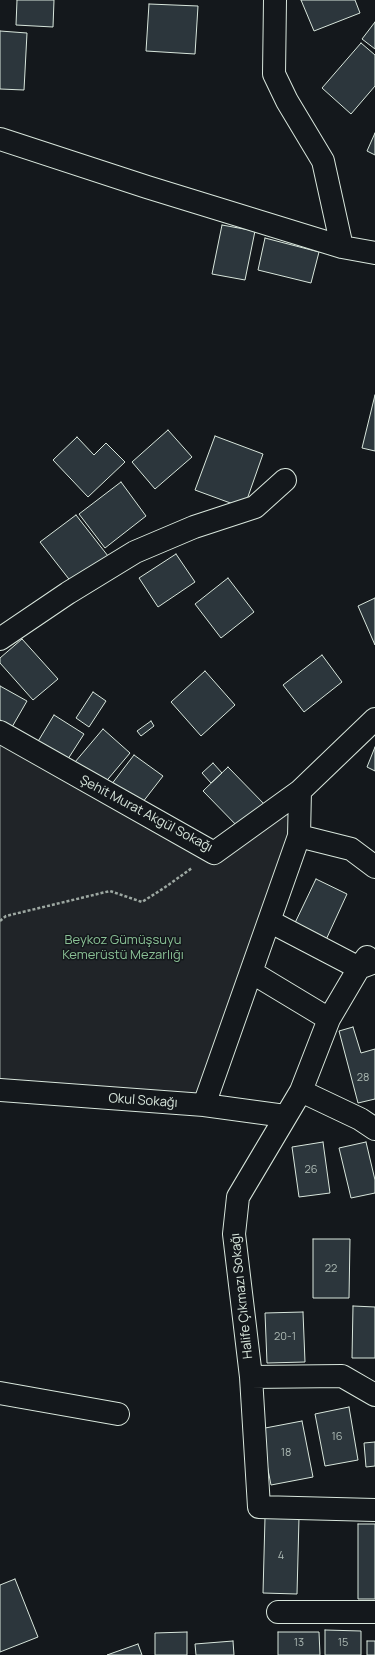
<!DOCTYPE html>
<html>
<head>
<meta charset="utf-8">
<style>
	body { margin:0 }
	canvas { display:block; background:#14181c }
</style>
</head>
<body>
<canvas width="375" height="1655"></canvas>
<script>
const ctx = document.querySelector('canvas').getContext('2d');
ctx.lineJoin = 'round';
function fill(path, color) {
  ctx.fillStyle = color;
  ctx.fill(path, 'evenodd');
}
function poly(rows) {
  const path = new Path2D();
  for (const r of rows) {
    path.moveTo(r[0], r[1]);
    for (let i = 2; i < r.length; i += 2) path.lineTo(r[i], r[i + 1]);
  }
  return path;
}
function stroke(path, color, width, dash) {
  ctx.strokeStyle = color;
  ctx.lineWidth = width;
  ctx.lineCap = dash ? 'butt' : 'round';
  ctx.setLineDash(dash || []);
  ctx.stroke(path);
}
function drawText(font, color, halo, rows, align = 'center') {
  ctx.font = font + ' Manrope,sans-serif';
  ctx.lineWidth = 3;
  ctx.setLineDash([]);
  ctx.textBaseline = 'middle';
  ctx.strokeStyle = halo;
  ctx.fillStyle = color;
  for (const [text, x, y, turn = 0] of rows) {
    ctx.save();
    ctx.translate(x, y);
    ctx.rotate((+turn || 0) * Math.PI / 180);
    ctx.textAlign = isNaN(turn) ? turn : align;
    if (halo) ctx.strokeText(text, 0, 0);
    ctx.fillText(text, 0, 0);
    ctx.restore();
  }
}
const green = poly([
	[0,738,215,857,295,807,293,836,199,1099,0,1085,0,738]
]);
const building = poly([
	[17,0,54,0,53,27,16,25,17,0],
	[301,0,355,0,360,13,314,31,301,0],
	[149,4,198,6,195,54,146,51,149,4],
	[375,22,375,49,362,39,375,22],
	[0,31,27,33,24,90,0,89,0,31],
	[361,43,375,55,375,86,351,114,322,88,361,43],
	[375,133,375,155,367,151,375,133],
	[222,225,255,231,245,280,212,274,222,225],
	[265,238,319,252,311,283,258,270,265,238],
	[375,395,375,451,362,448,375,395],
	[168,430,192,457,155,489,132,462,168,430],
	[215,436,263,454,244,508,195,490,215,436],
	[77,437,94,455,106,443,125,462,88,497,53,460,77,437],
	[121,482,146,516,105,548,79,514,121,482],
	[76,515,108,556,72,583,40,542,76,515],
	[176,554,195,582,158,607,139,578,176,554],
	[228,578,254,612,221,638,195,604,228,578],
	[375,598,375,645,358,606,375,598],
	[22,639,58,679,33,700,0,663,0,658,22,639],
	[322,655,342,682,304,712,283,685,322,655],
	[205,671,235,705,201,736,171,702,205,671],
	[0,686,27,701,12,727,0,720,0,686],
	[93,692,106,701,89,727,76,718,93,692],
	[54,715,84,734,66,762,37,743,54,715],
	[151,721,154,726,141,736,137,731,151,721],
	[103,729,130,753,103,785,75,762,103,729],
	[375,747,375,771,367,767,375,747],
	[134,755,163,776,139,807,111,785,134,755],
	[213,763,222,773,211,783,202,773,213,763],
	[228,767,267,807,242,831,203,791,228,767],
	[316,879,347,894,325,942,293,927,316,879],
	[353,1027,361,1053,375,1049,375,1099,358,1103,339,1031,353,1027],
	[323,1142,330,1193,299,1197,292,1147,323,1142],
	[366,1142,375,1180,375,1193,351,1198,339,1148,366,1142],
	[313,1239,350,1239,349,1298,313,1298,313,1239],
	[353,1306,375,1307,375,1358,352,1358,353,1306],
	[303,1312,305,1362,267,1363,265,1313,303,1312],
	[349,1407,358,1460,325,1466,315,1414,349,1407],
	[302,1421,313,1477,271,1485,260,1429,302,1421],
	[375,1442,375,1466,366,1467,364,1443,375,1442],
	[265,1518,299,1518,297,1594,263,1593,265,1518],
	[358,1524,375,1524,375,1599,358,1599,358,1524],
	[15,1579,38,1637,0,1652,0,1585,15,1579],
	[325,1630,361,1631,361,1655,325,1655,325,1630],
	[187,1632,187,1655,155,1655,155,1633,187,1632],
	[278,1632,319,1632,320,1655,278,1655,278,1632],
	[233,1641,234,1655,196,1655,195,1644,233,1641],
	[367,1641,375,1641,375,1655,367,1655,367,1641],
	[138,1644,142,1655,107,1655,138,1644]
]);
const path = poly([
	[0,921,6,916,110,891,142,902,164,888,192,868]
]);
const minor = poly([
	[275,0,274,74,287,101,323,161,342,247],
	[0,139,147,187,342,247,375,253],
	[0,639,68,593,135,552,194,527,255,507,285,480],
	[0,732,214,853,300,791,375,719],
	[299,836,351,849,375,867],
	[269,921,359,968,367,957],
	[375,962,359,968,329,1019,301,1091,238,1197,234,1234,251,1377,259,1507,375,1510],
	[251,972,329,1019],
	[0,1090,204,1105,285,1116],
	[301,1091,360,1119,375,1129],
	[204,1105,299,836,300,791],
	[251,1377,342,1376,375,1395],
	[0,1393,118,1414],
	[278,1612,375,1612]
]);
const numberNames = [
	["28",363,1078],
	["26",311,1170],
	["22",331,1269],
	["20-1",285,1337],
	["16",337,1437],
	["18",286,1453],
	["4",281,1556],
	["13",299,1643],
	["15",343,1643]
];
const streetNames = [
	["Şehit Murat Akgül Sokağı",146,814,28],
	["Okul Sokağı",143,1101,4],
	["Halife Çıkmazı Sokağı",242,1296,-96]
];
const parkNames = [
	["Beykoz Gümüşsuyu",123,940],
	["Kemerüstü Mezarlığı",123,955]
];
fill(green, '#202428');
stroke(green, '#939e99', 1);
fill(building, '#2c363c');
stroke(building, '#d8e6dc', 1);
stroke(minor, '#d8e6dc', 24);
stroke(path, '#9da8a2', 2.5, [3, 2]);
stroke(minor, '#14181c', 22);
drawText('11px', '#adbab4', null, numberNames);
drawText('13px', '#d8e6dc', '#14181c', streetNames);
drawText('13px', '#8ac095', '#14181c', parkNames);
</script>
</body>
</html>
